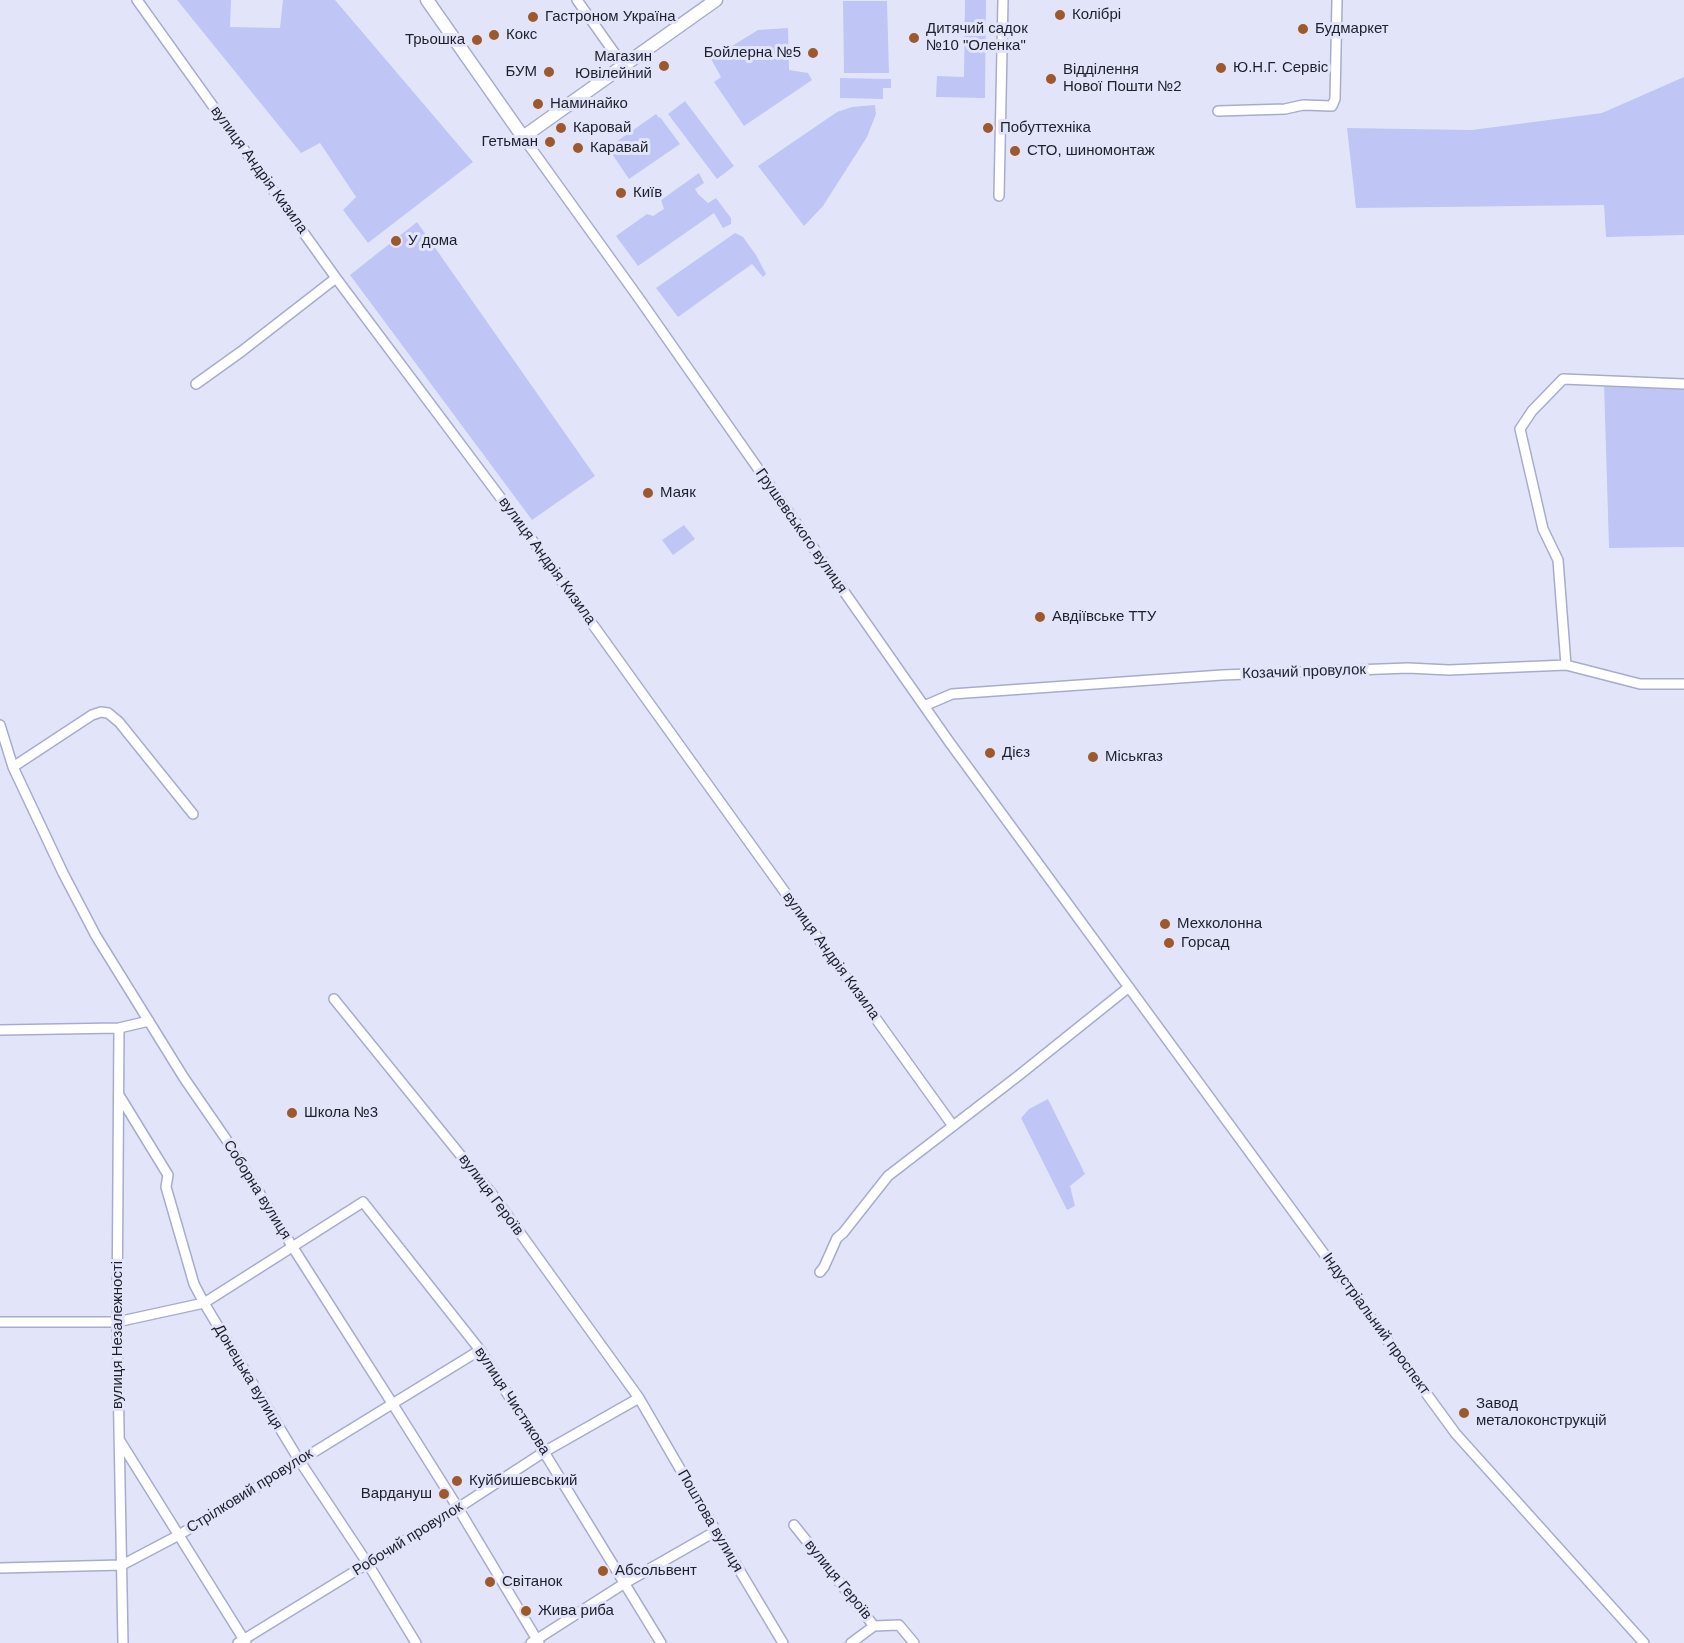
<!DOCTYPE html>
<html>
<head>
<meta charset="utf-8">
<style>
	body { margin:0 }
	canvas { display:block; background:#e2e5fa }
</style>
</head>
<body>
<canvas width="1684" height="1643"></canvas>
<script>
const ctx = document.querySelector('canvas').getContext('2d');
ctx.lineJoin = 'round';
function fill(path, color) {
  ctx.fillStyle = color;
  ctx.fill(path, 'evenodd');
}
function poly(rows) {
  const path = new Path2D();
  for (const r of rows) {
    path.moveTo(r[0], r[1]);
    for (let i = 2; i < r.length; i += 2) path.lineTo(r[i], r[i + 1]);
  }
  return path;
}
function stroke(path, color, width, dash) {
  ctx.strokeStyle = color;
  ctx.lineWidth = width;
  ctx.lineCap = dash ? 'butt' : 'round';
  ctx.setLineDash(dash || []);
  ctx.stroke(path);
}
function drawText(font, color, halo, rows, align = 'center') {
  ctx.font = font + ' Helvetica,sans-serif';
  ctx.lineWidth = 6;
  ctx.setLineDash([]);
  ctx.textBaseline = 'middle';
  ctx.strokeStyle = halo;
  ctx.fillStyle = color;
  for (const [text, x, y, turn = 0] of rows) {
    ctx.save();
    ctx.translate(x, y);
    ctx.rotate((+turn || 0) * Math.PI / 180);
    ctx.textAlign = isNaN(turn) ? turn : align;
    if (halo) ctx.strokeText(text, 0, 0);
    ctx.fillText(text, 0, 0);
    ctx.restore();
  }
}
const green = poly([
	[177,0,231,0,230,27,280,28,283,0,335,0,473,162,368,243,343,210,356,197,320,143,301,153],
	[965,0,986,0,985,98,936,97,937,76,964,77],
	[843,1,887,1,889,73,844,73],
	[788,28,789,70,808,73,812,80,744,126,714,82,721,77,711,59,758,30],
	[1684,77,1684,235,1606,237,1604,205,1356,208,1347,128,1472,130,1602,113],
	[840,78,891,79,891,88,883,88,883,99,840,98],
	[685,101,734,166,717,179,668,114],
	[875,105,876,114,867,137,823,206,804,226,758,166,837,112,852,107],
	[656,114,659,118,660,117,680,144,629,179,612,154,618,151,619,147,616,142],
	[699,173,704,183,695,189,698,194,708,203,716,198,731,218,731,224,723,228,714,213,638,266,616,236,647,214,653,216,664,209,661,200],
	[417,222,595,476,532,520,350,275],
	[735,233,743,237,756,255,766,274,763,277,752,264,678,317,656,288],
	[1604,383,1684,387,1684,547,1609,548],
	[684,525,695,539,673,555,662,540],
	[1048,1099,1085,1174,1070,1186,1075,1206,1067,1210,1021,1118,1029,1109]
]);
const minor = poly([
	[137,0,336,278,527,533,953,1126],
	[577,0,623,65],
	[1218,111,1285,109,1303,105,1332,106,1335,99,1337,0],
	[523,137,638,297,950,743,1456,1434,1644,1643],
	[999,196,1003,0],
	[196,384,242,351,336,278],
	[1566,665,1558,560,1543,529,1520,429,1532,411,1563,379,1684,384],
	[924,706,952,694,1222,675,1408,668,1449,670,1566,665,1640,684,1684,684],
	[0,725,13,767,63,873,96,936,184,1078,226,1139,292,1246,392,1403,458,1508,539,1643],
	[13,767,92,715,101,712,108,713,119,722,193,814],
	[334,999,492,1194,639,1398,716,1531,783,1643],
	[119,1028,117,1322,123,1643],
	[0,1030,119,1028,149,1021],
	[119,1095,168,1175,166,1187,194,1284,204,1303,299,1460,368,1564,416,1643],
	[820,1272,824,1267,837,1238,843,1233,888,1176,1018,1076,1129,987],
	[0,1322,117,1322,204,1303,363,1202,480,1350,544,1452,661,1643],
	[120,1441,246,1643],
	[794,1525,874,1626,899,1625,914,1643],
	[0,1568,122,1565,179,1535,480,1350],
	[238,1643,458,1508,544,1452,639,1398],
	[531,1643,625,1583,716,1531],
	[851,1643,874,1626]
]);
const major = poly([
	[427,0,523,137,716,0]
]);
const markers = [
	[1060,15,6,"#9d582c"],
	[533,17,6,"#9d582c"],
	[1303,29,6,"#9d582c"],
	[494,35,6,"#9d582c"],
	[914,38,6,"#9d582c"],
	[477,40,6,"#9d582c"],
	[813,53,6,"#9d582c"],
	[664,66,6,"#9d582c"],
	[1221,68,6,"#9d582c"],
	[549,72,6,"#9d582c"],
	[1051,79,6,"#9d582c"],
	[538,104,6,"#9d582c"],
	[561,128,6,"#9d582c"],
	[988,128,6,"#9d582c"],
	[550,142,6,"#9d582c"],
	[578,148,6,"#9d582c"],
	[1015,151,6,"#9d582c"],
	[621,193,6,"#9d582c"],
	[396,241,6,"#9d582c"],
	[648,493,6,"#9d582c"],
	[1040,617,6,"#9d582c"],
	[990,753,6,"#9d582c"],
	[1093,757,6,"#9d582c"],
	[1165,924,6,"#9d582c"],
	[1169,943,6,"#9d582c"],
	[292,1113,6,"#9d582c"],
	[1464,1413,6,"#9d582c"],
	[457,1481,6,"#9d582c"],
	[444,1494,6,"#9d582c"],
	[603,1571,6,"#9d582c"],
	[490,1582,6,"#9d582c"],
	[526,1611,6,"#9d582c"]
];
const poiNames = [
	["Колібрі",1072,15],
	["Гастроном Україна",545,17],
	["Дитячий садок",926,29],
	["№10 \"Оленка\"",926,46],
	["Будмаркет",1315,29],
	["Кокс",506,35],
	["Трьошка",465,40,"right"],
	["Бойлерна №5",801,53,"right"],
	["Магазин",652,57,"right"],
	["Ювілейний",652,74,"right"],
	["Ю.Н.Г. Сервіс",1233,68],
	["Відділення",1063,70],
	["Нової Пошти №2",1063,87],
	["БУМ",537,72,"right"],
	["Наминайко",550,104],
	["Каровай",573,128],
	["Побуттехніка",1000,128],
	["Гетьман",538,142,"right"],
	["Каравай",590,148],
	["СТО, шиномонтаж",1027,151],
	["Київ",633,193],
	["У дома",408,241],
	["Маяк",660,493],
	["Авдіївське ТТУ",1052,617],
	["Дієз",1002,753],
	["Міськгаз",1105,757],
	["Мехколонна",1177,924],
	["Горсад",1181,943],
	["Школа №3",304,1113],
	["Завод",1476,1404],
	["металоконструкцій",1476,1421],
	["Куйбишевський",469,1481],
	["Вардануш",432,1494,"right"],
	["Абсольвент",615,1571],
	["Світанок",502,1582],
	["Жива риба",538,1611]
];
const streetNames = [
	["вулиця Андрія Кизила",259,170,54],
	["Грушевського вулиця",801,531,55],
	["вулиця Андрія Кизила",547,561,54],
	["Козачий провулок",1304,672,-2],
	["вулиця Андрія Кизила",831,956,54],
	["Соборна вулиця",257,1190,58],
	["вулиця Героїв",491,1195,53],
	["Індустріальний проспект",1376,1324,54],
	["вулиця Незалежності",118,1335,-90],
	["Донецька вулиця",248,1377,59],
	["вулиця Чистякова",512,1401,57],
	["Стрілковий провулок",250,1491,-32],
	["Поштова вулиця",710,1521,60],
	["Робочий провулок",408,1539,-32],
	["вулиця Героїв",838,1580,51]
];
fill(green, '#bfc6f6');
stroke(minor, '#a7acce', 12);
stroke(major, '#a7acce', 15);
stroke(minor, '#fff', 9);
stroke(major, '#fff', 12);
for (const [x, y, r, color] of markers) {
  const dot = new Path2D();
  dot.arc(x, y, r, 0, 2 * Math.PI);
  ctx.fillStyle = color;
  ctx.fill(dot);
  stroke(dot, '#e2e5fa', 2);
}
drawText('15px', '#1d1f2b', '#e2e5fa', poiNames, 'left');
drawText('15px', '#1d1f2b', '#e2e5fa', streetNames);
</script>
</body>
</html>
